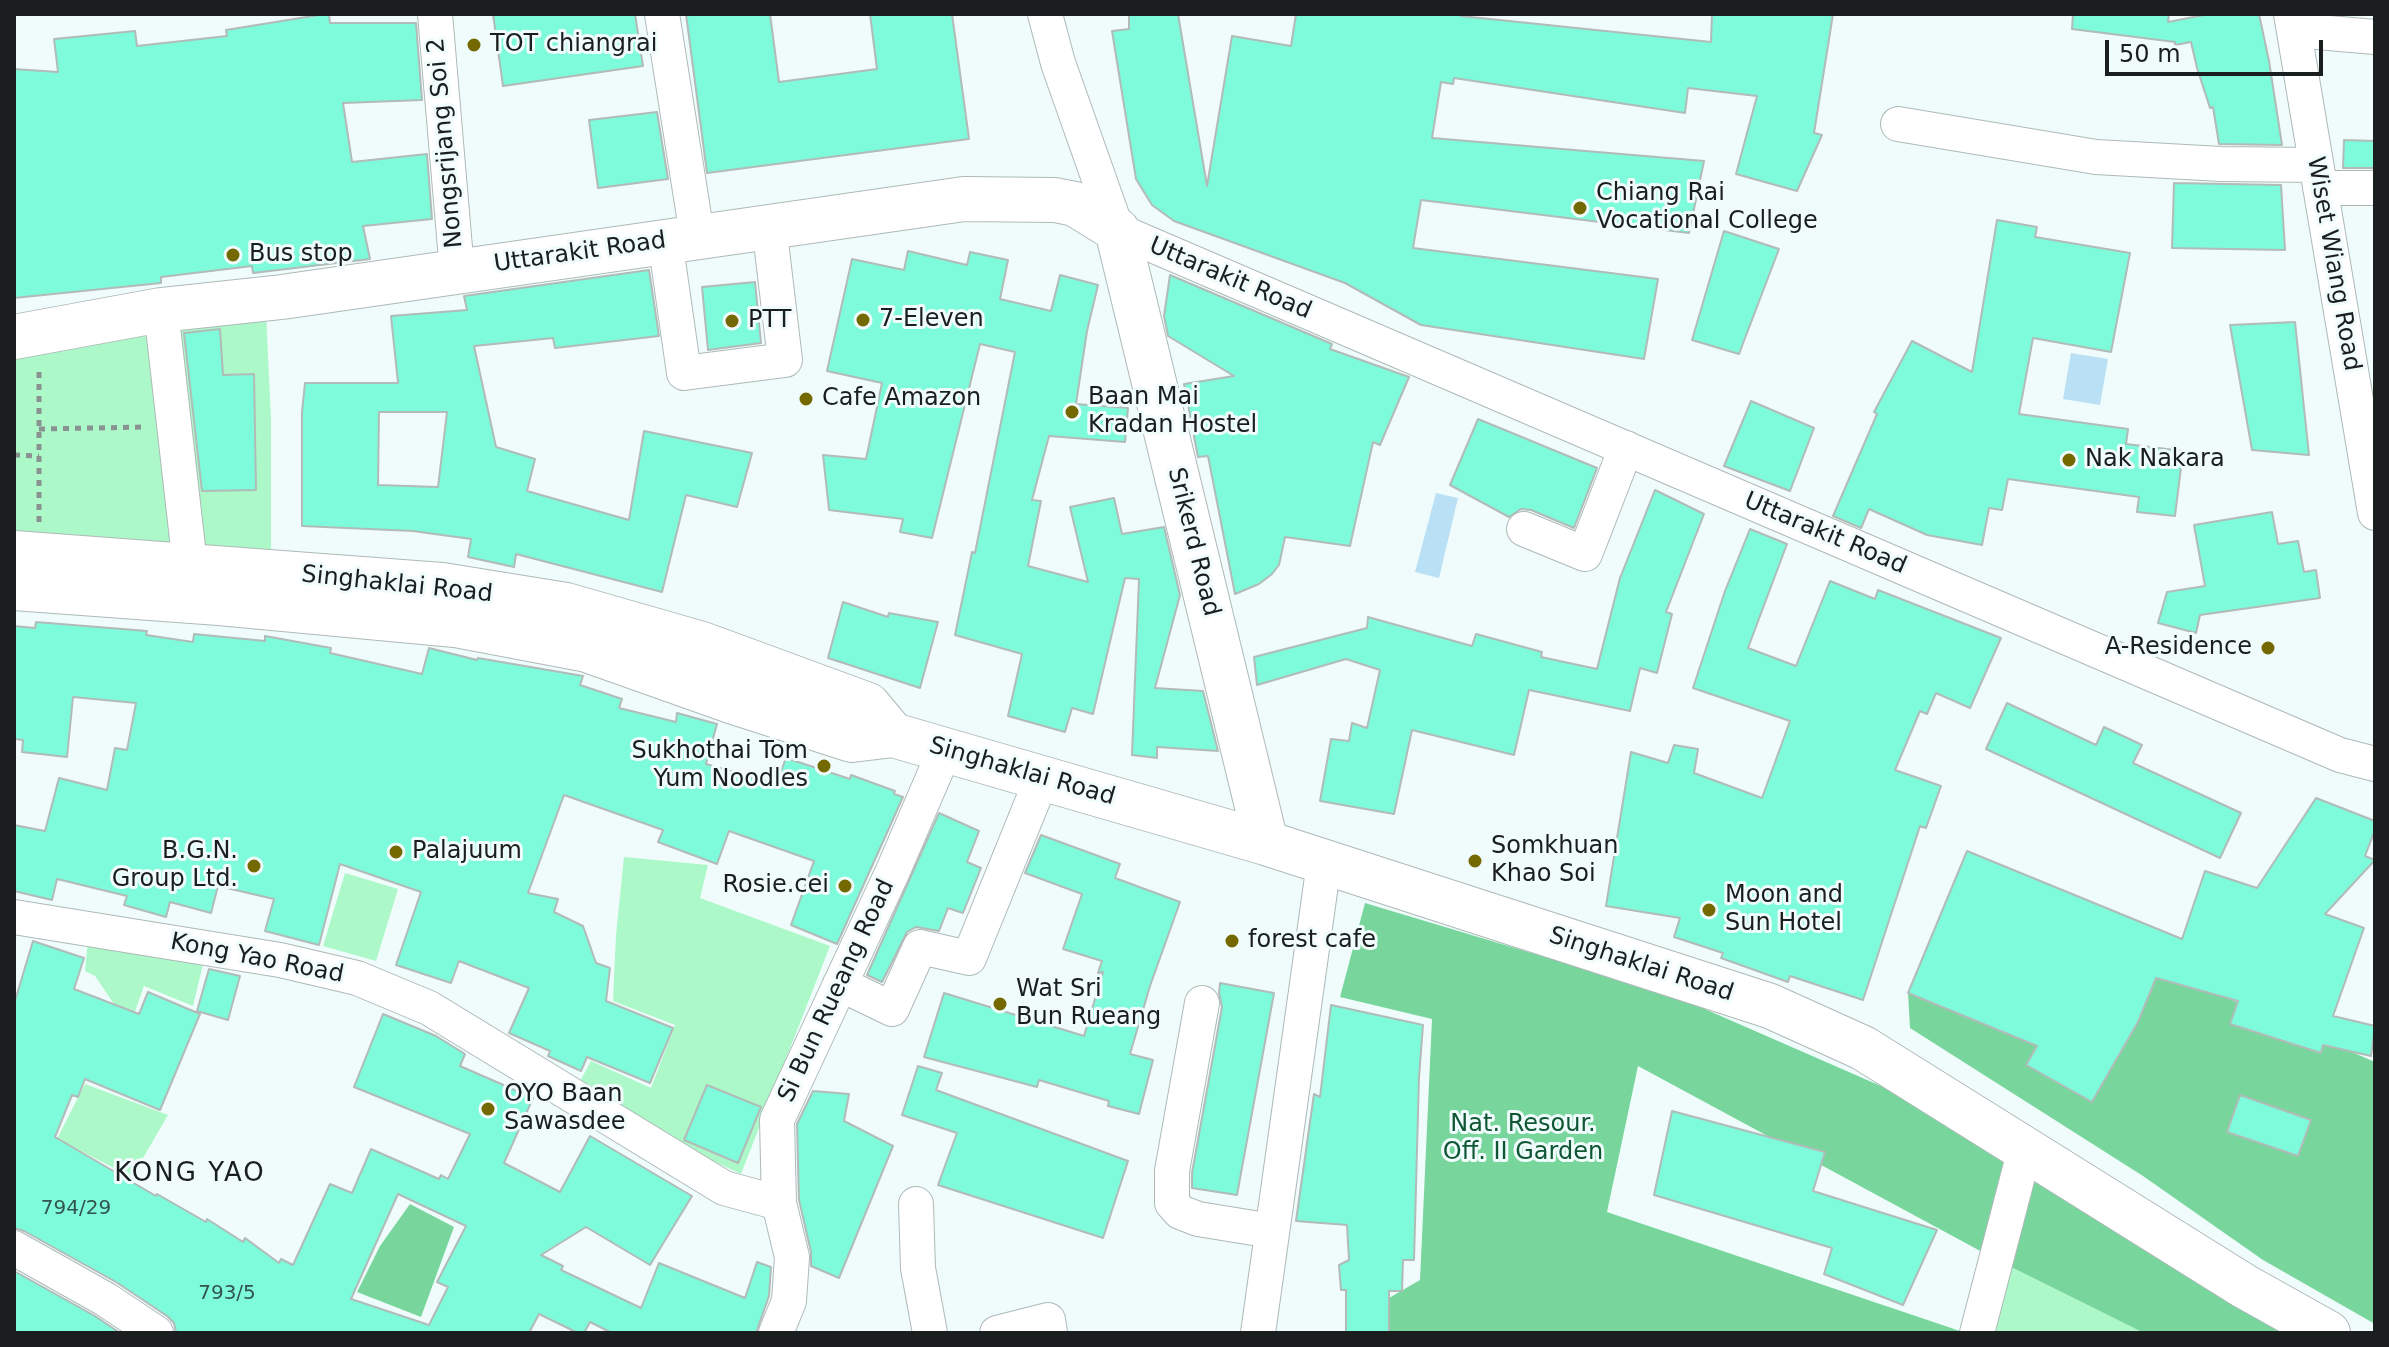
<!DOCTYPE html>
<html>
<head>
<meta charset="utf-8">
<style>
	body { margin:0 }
	#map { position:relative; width:2389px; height:1347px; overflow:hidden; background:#f0fcfb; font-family:"DejaVu Sans",sans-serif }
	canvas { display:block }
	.frame { position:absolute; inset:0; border:16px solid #1a1e1e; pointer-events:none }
	.scale { position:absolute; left:2105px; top:40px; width:218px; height:36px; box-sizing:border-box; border:4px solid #1a1e1e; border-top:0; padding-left:10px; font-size:24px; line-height:28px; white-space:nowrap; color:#1a1e1e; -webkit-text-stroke:6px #f0fcfb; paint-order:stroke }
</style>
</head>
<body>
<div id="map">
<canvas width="2389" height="1347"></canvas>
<div class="frame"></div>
<div class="scale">50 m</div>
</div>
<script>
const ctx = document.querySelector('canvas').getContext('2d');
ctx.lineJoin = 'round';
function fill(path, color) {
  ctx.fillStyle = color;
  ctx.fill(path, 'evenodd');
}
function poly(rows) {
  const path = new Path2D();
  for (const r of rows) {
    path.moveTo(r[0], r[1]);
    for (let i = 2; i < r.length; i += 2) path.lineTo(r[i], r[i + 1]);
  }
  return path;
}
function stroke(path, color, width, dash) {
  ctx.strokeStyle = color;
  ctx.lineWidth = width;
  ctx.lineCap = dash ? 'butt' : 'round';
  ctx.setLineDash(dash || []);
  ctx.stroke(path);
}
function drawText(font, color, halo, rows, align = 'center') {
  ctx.font = font + ' "DejaVu Sans",sans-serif';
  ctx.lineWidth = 6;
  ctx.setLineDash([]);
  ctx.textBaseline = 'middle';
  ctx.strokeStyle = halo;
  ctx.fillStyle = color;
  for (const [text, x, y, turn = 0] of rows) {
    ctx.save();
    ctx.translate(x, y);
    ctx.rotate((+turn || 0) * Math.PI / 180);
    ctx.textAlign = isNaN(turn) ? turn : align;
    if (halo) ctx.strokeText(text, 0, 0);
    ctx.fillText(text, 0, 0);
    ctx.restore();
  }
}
const green = poly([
	[266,313,271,419,271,560,193,553,175,323],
	[155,334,182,553,14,535,14,359,138,335],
	[624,857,708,865,700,898,830,946,741,1174,666,1139,579,1083,591,1061,651,1088,675,1025,613,1001,616,935],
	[345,873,398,889,376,961,323,946],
	[88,940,205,956,193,1006,144,986,133,1017,114,1010,114,1004,95,976,85,971],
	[85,1084,168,1115,132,1177,57,1139],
	[1997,1260,2144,1333,1977,1333]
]);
const forest = poly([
	[1365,903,1675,996,2025,1149,2329,1333,2144,1333,1997,1260,1638,1066,1607,1212,1966,1333,1389,1333,1389,1298,1420,1280,1432,1019,1340,997],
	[2160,969,2375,1062,2375,1324,2263,1260,2143,1176,1910,1028,1908,993,2039,1047,2059,997,2135,1028],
	[410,1204,454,1227,421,1317,357,1292,380,1246]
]);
const water = poly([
	[2071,353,2108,359,2100,405,2063,399],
	[1436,493,1458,498,1439,578,1415,572]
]);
const building = poly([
	[325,14,329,14,330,23,416,23,422,100,343,103,352,162,427,154,432,219,363,226,370,259,253,273,252,266,161,277,161,283,14,298,14,69,58,72,54,39,135,31,137,46,227,36,226,30,325,14],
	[493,14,635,14,643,66,503,86,493,14],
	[686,14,770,14,779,82,877,69,870,14,952,14,969,139,707,173,686,14],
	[1129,14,1178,14,1207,186,1232,36,1291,46,1296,14,1462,14,1461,16,1711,42,1712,14,1833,14,1814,133,1822,135,1797,191,1736,174,1757,96,1688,88,1685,113,1454,78,1453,84,1441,82,1432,138,1704,161,1689,233,1421,200,1413,248,1658,279,1644,359,1421,325,1345,283,1174,221,1152,205,1136,179,1112,31,1129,29,1129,14],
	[2073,14,2169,14,2168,22,2209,14,2259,14,2269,61,2282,145,2219,144,2213,107,2210,108,2197,68,2191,42,2175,45,2175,42,2072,29,2073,14],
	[657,112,668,179,598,188,589,120,657,112],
	[2344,140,2375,141,2375,168,2343,168,2344,140],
	[2174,183,2281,185,2285,250,2172,248,2174,183],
	[1997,220,2037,227,2035,237,2130,253,2111,352,2033,338,2019,414,2128,429,2126,444,2183,451,2175,516,2137,512,2139,497,2008,479,2002,510,1989,508,1982,545,1927,535,1869,509,1861,528,1833,516,1877,414,1874,412,1912,341,1972,372,1997,220],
	[1724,231,1779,249,1739,354,1692,340,1724,231],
	[908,251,967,265,970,252,1008,260,1000,299,1051,311,1060,275,1098,285,1087,331,1076,404,1128,408,1125,442,1049,436,1032,500,1041,501,1028,566,1088,582,1070,507,1114,498,1122,534,1164,527,1180,595,1155,688,1203,691,1218,751,1157,747,1157,758,1132,755,1139,579,1125,578,1093,714,1072,708,1065,732,1008,716,1022,654,955,635,972,552,975,553,1015,352,980,344,932,538,900,532,903,519,829,510,823,455,866,459,882,383,827,371,852,259,904,270,908,251],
	[649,270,659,336,555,348,553,338,474,346,496,447,535,459,527,491,629,520,644,431,752,453,737,507,686,495,662,592,516,554,514,567,468,557,471,539,413,531,302,526,302,412,305,383,398,383,391,316,467,310,464,296,649,270],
	[379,412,447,412,438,487,378,485,379,412],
	[1170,275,1332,344,1330,349,1409,377,1380,445,1373,442,1350,546,1285,537,1279,565,1272,574,1259,584,1235,594,1208,456,1198,457,1184,384,1234,376,1168,336,1164,316,1170,275],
	[755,282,761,343,708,350,702,287,755,282],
	[2295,322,2309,455,2252,450,2230,325,2295,322],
	[220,329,223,375,254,374,256,490,202,491,184,333,220,329],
	[1751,401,1814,428,1790,491,1724,466,1751,401],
	[1478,419,1597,468,1574,528,1531,510,1521,509,1509,517,1450,485,1478,419],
	[1655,490,1704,514,1666,612,1672,614,1657,673,1640,668,1630,711,1529,690,1514,755,1412,730,1394,814,1320,801,1331,739,1349,741,1352,723,1367,728,1380,670,1346,659,1257,685,1254,657,1367,628,1368,617,1472,646,1476,634,1542,652,1541,657,1597,669,1620,578,1655,490],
	[2272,512,2278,544,2298,541,2304,572,2316,570,2320,598,2200,615,2196,633,2158,623,2167,592,2205,586,2194,525,2272,512],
	[1750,529,1787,544,1748,648,1796,666,1830,581,1875,599,1878,590,2001,638,1970,708,1936,693,1927,714,1920,711,1895,770,1941,786,1926,828,1920,826,1863,1000,1790,976,1788,982,1721,958,1723,953,1674,937,1680,918,1606,906,1631,752,1668,763,1674,745,1698,749,1694,773,1762,798,1790,721,1693,688,1725,591,1750,529],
	[843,602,888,617,889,613,938,622,920,688,828,658,843,602],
	[36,622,147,631,146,635,193,642,194,634,265,641,265,636,331,648,330,653,422,674,429,648,477,660,478,658,583,676,580,685,622,699,619,708,676,722,677,713,717,724,706,764,776,784,786,758,850,779,851,775,895,791,894,794,903,797,837,944,791,925,814,861,729,831,717,864,658,842,663,830,564,795,528,893,558,899,554,912,583,926,596,963,610,968,606,1001,673,1028,650,1083,587,1057,581,1071,548,1056,550,1051,509,1033,529,988,459,961,451,983,396,965,421,892,340,864,319,945,265,931,274,899,218,886,211,913,170,902,166,917,124,905,127,896,57,879,52,900,14,891,14,825,45,831,59,778,107,790,115,748,127,750,136,703,73,697,67,757,22,752,23,740,14,739,14,626,35,628,36,622],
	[2007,703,2096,745,2104,727,2142,745,2133,763,2241,813,2220,858,1986,749,2007,703],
	[2316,798,2375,821,2375,830,2365,856,2375,860,2325,914,2364,928,2333,1016,2375,1026,2371,1056,2323,1045,2321,1053,2230,1024,2238,1001,2156,978,2138,1022,2092,1102,2026,1065,2037,1046,1908,993,1967,851,2182,939,2205,871,2257,888,2316,798],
	[939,813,979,831,967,862,981,868,963,913,948,908,939,931,916,927,907,932,882,982,867,975,939,813],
	[1041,835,1120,864,1115,878,1180,902,1150,986,1130,1054,1153,1060,1139,1114,1108,1106,1109,1101,1039,1080,1037,1087,924,1057,944,993,1084,1036,1103,972,1098,973,1102,961,1063,949,1082,894,1025,873,1041,835],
	[33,941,84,958,74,989,139,1014,148,992,200,1014,160,1110,85,1079,78,1097,72,1095,55,1137,156,1196,157,1194,206,1222,207,1219,243,1242,245,1238,279,1263,281,1259,293,1265,330,1184,352,1193,371,1149,439,1179,441,1175,448,1179,470,1134,354,1087,383,1014,436,1036,465,1054,460,1066,533,1098,504,1163,560,1192,590,1136,692,1196,650,1265,586,1227,541,1255,563,1266,561,1270,641,1308,659,1263,745,1298,757,1262,771,1267,769,1296,756,1333,612,1333,590,1322,584,1333,578,1333,539,1314,529,1333,176,1333,174,1323,167,1316,116,1282,24,1231,14,1228,14,1004,33,941],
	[398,1194,466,1226,437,1282,448,1287,429,1325,351,1299,398,1194],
	[209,969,240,976,228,1020,197,1011,209,969],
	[1220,983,1274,993,1237,1195,1192,1188,1192,1173,1222,1007,1219,993,1220,983],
	[1331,1005,1423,1025,1419,1077,1414,1260,1403,1260,1402,1291,1389,1291,1389,1333,1346,1333,1346,1290,1341,1290,1339,1265,1349,1260,1347,1225,1296,1221,1314,1094,1320,1097,1331,1005],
	[918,1066,942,1073,936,1090,1128,1161,1103,1238,938,1185,957,1133,902,1115,918,1066],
	[707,1085,761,1107,738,1163,684,1140,707,1085],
	[813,1091,849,1094,844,1121,893,1146,839,1278,811,1266,811,1252,799,1200,797,1124,813,1091],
	[2240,1095,2311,1120,2298,1156,2227,1132,2240,1095],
	[1672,1111,1825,1152,1813,1191,1937,1230,1903,1305,1824,1274,1832,1248,1654,1195,1672,1111],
	[14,1271,95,1316,120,1333,14,1333,14,1271]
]);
const path = poly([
	[39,429,146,427],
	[14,455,39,456],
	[39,522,39,368]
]);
const minor = poly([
	[435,14,457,271],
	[662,14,697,235],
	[1045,14,1058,63,1117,230,2340,755,2375,764],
	[2291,14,2375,513],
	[2294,30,2375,37],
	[1898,124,2096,157,2221,164,2316,165],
	[2320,188,2375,188],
	[665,240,684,373,785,360,769,225],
	[161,310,190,565],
	[1524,529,1585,554,1626,448],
	[14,917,280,960,357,978,429,1008,724,1188,779,1203],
	[840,984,892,1009,920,947,969,958,1042,778],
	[1202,1003,1172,1171,1172,1203,1180,1212,1198,1219,1272,1231],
	[916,1204,918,1268,930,1333],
	[14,1248,105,1299,156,1333],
	[776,1333,789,1301,792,1257,779,1203,777,1120,892,873,945,750],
	[997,1333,1048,1320,1050,1333],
	[1258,1333,1324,863],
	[1977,1333,2025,1149]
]);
const major = poly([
	[14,337,161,310,282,297,964,199,1055,200,1075,204,1117,230,1266,843],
	[14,553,442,585,566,605,702,644,868,705,893,735],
	[14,588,219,603,455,625,587,650,731,701,852,740,893,735,1266,843,1770,1006,1863,1048,2244,1286,2328,1333]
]);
const markers = [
	[474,45,8,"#746800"],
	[1580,208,8,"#746800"],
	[233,255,8,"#746800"],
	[863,320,8,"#746800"],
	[732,321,8,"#746800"],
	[806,399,8,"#746800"],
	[1072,412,8,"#746800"],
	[2069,460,8,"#746800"],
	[2268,648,8,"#746800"],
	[824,766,8,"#746800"],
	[396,852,8,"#746800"],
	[1475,861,8,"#746800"],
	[254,866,8,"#746800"],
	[845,886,8,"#746800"],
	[1709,910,8,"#746800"],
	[1232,941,8,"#746800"],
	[1000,1004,8,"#746800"],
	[488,1109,8,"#746800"]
];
const numberNames = [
	["794/29",76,1209],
	["793/5",227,1294]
];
const poiNames = [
	["TOT chiangrai",490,45],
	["Chiang Rai",1596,194],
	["Vocational College",1596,222],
	["Bus stop",249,255],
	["7-Eleven",879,320],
	["PTT",748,321],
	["Baan Mai",1088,398],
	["Kradan Hostel",1088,426],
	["Cafe Amazon",822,399],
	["Nak Nakara",2085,460],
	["A-Residence",2252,648,"right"],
	["Sukhothai Tom",808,752,"right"],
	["Yum Noodles",808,780,"right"],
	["Somkhuan",1491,847],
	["Khao Soi",1491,875],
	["B.G.N.",238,852,"right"],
	["Group Ltd.",238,880,"right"],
	["Palajuum",412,852],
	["Rosie.cei",829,886,"right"],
	["Moon and",1725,896],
	["Sun Hotel",1725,924],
	["forest cafe",1248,941],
	["Wat Sri",1016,990],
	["Bun Rueang",1016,1018],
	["OYO Baan",504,1095],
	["Sawasdee",504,1123]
];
const streetNames = [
	["Nongsrijang Soi 2",446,143,-95],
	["Uttarakit Road",580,253,-8],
	["Wiset Wiang Road",2333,264,80],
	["Uttarakit Road",1230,279,23],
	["Uttarakit Road",1825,534,23],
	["Srikerd Road",1193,542,76],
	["Singhaklai Road",397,585,6],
	["Singhaklai Road",1022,772,16],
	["Kong Yao Road",257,959,11],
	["Singhaklai Road",1641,965,18],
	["Si Bun Rueang Road",837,991,-65]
];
const parkNames = [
	["Nat. Resour.",1523,1125],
	["Off. II Garden",1523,1153]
];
const neighbourhoodNames = [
	["KONG YAO",190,1174]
];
fill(green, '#acf8c8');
fill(forest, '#78d69d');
fill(water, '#b9e0f4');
fill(building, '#7efbda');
stroke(building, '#b1bbb8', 2);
stroke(minor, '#aeb9b8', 36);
stroke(major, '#aeb9b8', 46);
stroke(path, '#8a9291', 5, [6, 6]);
stroke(minor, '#fff', 34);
stroke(major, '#fff', 44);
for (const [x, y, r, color] of markers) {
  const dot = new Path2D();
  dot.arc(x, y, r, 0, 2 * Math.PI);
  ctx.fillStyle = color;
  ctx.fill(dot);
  stroke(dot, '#f0fcfb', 3);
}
drawText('20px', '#33554d', null, numberNames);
drawText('24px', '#1a1e1e', '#f0fcfb', poiNames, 'left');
drawText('24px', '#1a1e1e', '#f0fcfb', streetNames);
drawText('24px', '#0f5734', '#f0fcfb', parkNames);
ctx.letterSpacing = '2px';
drawText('26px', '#1a1e1e', '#f0fcfb', neighbourhoodNames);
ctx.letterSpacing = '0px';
</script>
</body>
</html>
